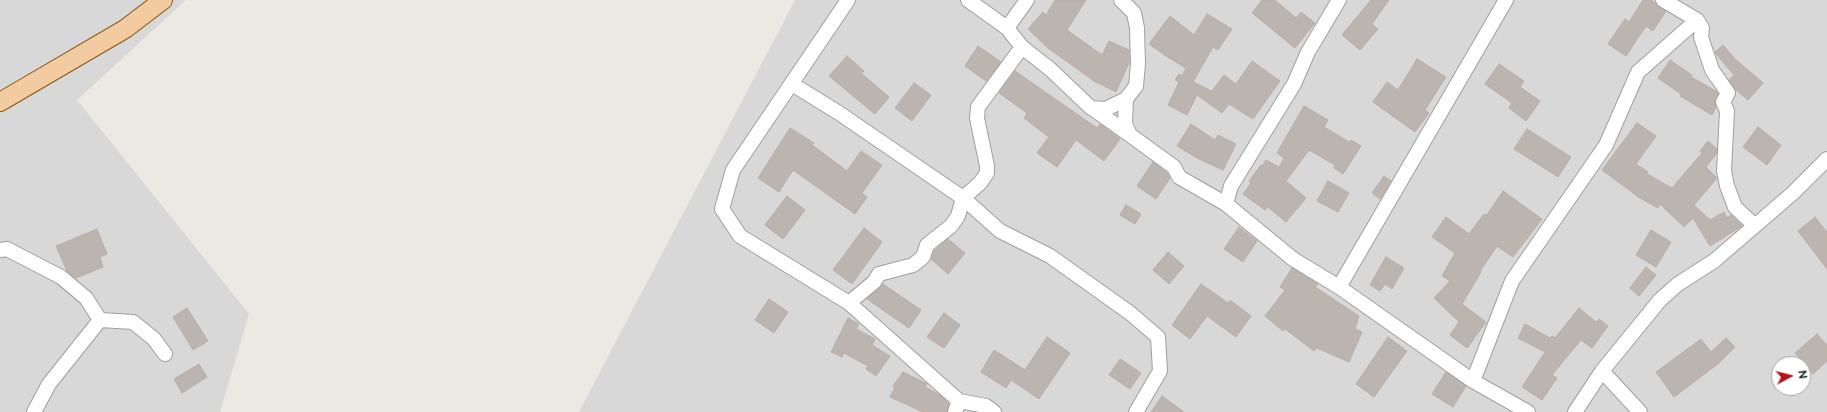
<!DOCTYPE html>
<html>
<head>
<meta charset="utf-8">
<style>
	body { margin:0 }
	#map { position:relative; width:1827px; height:412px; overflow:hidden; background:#ece8e2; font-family:Raleway,sans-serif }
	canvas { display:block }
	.north { position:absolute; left:1771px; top:356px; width:40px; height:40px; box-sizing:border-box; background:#fff; border:1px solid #a4a4a4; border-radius:50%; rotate:83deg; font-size:11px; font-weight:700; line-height:16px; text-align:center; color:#1b1b1b }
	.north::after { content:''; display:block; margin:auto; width:14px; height:18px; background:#b5121a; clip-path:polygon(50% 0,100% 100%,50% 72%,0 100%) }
</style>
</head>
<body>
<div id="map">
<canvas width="1827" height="412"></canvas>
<div class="north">N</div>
</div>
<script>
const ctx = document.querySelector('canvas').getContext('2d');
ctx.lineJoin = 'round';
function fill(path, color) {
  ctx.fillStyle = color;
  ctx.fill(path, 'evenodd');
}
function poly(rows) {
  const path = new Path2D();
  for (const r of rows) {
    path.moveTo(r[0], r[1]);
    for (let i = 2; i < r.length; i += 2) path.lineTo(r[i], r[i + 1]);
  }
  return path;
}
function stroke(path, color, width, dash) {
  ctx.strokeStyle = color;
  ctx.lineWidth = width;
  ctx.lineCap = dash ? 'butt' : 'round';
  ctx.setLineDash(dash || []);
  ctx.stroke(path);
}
const residential = poly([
	[0,0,186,0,77,100,249,314,220,412,0,412],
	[795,0,1827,0,1827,412,579,412],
	[1779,364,1803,364,1803,388,1779,388]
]);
const building = poly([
	[1055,0,1086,0,1067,30,1102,55,1109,41,1129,50,1129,63,1116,92,1094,81,1048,48,1028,29,1043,12,1046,15,1055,0],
	[1262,0,1275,0,1296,18,1301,12,1315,23,1295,48,1252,13,1262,0],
	[1371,0,1389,0,1372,24,1378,29,1360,50,1342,35,1371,0],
	[1643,0,1651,0,1666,11,1653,31,1646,26,1626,56,1608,44,1625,19,1629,22,1643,0],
	[1207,14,1232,29,1218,50,1213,47,1193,82,1212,91,1224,75,1236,84,1252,61,1280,81,1253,119,1229,104,1222,113,1197,95,1187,115,1168,105,1179,82,1175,80,1179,74,1182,76,1186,68,1169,58,1149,44,1170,16,1194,35,1207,14],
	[1723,45,1735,59,1763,83,1748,100,1735,89,1729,80,1734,75,1716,54,1715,52,1723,45],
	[978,46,1001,62,986,81,965,66,978,46],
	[847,56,864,71,861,73,889,97,875,114,829,76,847,56],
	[1417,59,1446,77,1425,110,1429,113,1415,132,1373,102,1387,82,1398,90,1417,59],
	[1670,60,1692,75,1691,77,1716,91,1718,94,1715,102,1716,107,1712,115,1680,96,1681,94,1658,78,1670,60],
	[1499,64,1524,81,1520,87,1540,101,1526,121,1509,108,1512,103,1485,84,1499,64],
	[1015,71,1097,128,1100,124,1120,139,1104,161,1076,140,1057,167,1037,153,1049,137,1024,118,1027,113,999,93,1015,71],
	[914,83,931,95,912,121,895,108,914,83],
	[1304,106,1328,120,1324,127,1349,142,1351,140,1361,146,1343,174,1334,168,1335,165,1309,150,1286,181,1306,198,1286,222,1268,207,1265,210,1243,194,1251,183,1249,181,1261,165,1262,166,1266,160,1279,167,1284,158,1277,153,1304,106],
	[1637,123,1656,136,1636,164,1648,172,1647,174,1672,188,1702,153,1700,151,1708,141,1717,149,1716,154,1706,167,1717,178,1694,205,1710,220,1724,212,1727,218,1731,215,1742,226,1710,246,1693,218,1684,227,1660,204,1658,208,1640,198,1602,170,1637,123],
	[1191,124,1215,140,1218,135,1236,144,1223,170,1197,158,1177,146,1191,124],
	[1758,127,1781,145,1767,165,1743,147,1758,127],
	[790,128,814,143,812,145,847,171,861,151,882,165,862,193,867,197,855,214,793,170,779,192,758,178,790,128],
	[1527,129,1571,157,1558,177,1514,149,1527,129],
	[1153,162,1167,173,1170,178,1156,199,1137,186,1153,162],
	[1384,176,1391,181,1380,199,1372,193,1384,176],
	[1328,181,1349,193,1338,212,1317,201,1328,181],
	[1503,191,1542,219,1513,257,1497,246,1480,271,1481,272,1462,304,1486,322,1467,348,1450,335,1459,322,1434,298,1450,281,1442,276,1455,253,1432,237,1446,217,1469,234,1484,214,1486,216,1503,191],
	[787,196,805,210,783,239,765,225,787,196],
	[1126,205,1141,214,1135,224,1120,215,1126,205],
	[1815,217,1827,232,1827,269,1798,231,1815,217],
	[1239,227,1257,241,1243,262,1224,249,1239,227],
	[864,228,882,242,852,284,833,270,864,228],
	[97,229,107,254,100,257,103,267,76,278,67,271,56,246,97,229],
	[1651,230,1671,242,1656,267,1636,255,1651,230],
	[948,239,965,253,948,274,931,259,935,250,948,239],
	[1168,252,1184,266,1169,284,1153,270,1168,252],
	[1386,257,1404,268,1392,289,1385,284,1380,291,1370,285,1386,257],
	[1646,267,1656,275,1639,296,1630,288,1646,267],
	[1292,268,1318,284,1315,287,1359,316,1355,329,1362,332,1349,362,1317,348,1314,351,1285,329,1283,331,1265,316,1285,290,1280,287,1292,268],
	[883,284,921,310,909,328,867,299,883,284],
	[1201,284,1228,303,1230,300,1251,316,1236,337,1207,316,1190,339,1172,325,1201,284],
	[769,299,788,312,774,333,755,320,769,299],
	[187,308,208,341,193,350,173,317,187,308],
	[1579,308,1596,322,1599,319,1608,326,1592,348,1581,340,1552,375,1557,378,1542,400,1522,387,1545,352,1518,338,1525,324,1550,338,1552,336,1555,338,1579,308],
	[944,313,960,325,944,348,927,337,944,313],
	[848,318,859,324,856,329,875,339,872,345,890,356,876,376,866,369,868,366,844,353,842,357,831,352,848,318],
	[1817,334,1827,345,1827,361,1813,374,1795,353,1817,334],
	[1047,337,1070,353,1039,399,1011,380,1006,388,981,372,994,350,1025,370,1047,337],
	[1388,337,1407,351,1374,397,1356,384,1388,337],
	[1726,338,1735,347,1719,363,1674,397,1656,372,1701,339,1711,352,1726,338],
	[1120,359,1141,373,1130,389,1109,375,1120,359],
	[199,364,207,377,182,393,174,379,199,364],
	[903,372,927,384,925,387,940,395,949,404,947,412,923,412,890,397,895,387,893,386,903,372],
	[1446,372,1466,386,1453,407,1432,394,1446,372],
	[1162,396,1184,412,1151,412,1162,396]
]);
const minor = poly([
	[848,0,733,170,722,209,740,236,849,303,959,401,955,412],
	[968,0,1007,28,1022,47],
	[1663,0,1697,20,1702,28,1701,37,1712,70,1728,93,1723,102,1727,111,1724,171,1727,186,1735,207,1754,225],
	[1007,28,1027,0],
	[792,84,839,113,963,198,1000,231,1050,256,1130,313,1158,337,1160,371,1136,412],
	[1126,99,1125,124,1130,135,1174,167,1179,177,1226,204,1293,259,1339,287,1473,381,1528,412],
	[1092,108,1130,135],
	[1226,204,1231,186,1294,84,1308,52,1339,0],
	[0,250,7,249,61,277,86,298,100,320],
	[1339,287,1506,0],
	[849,303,874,282,879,274,913,265,923,257,927,245,951,226,958,216,963,198,980,183,987,173,987,166,977,118,978,107,1022,47,1050,69,1091,108,1106,109,1126,99,1136,86,1138,64,1137,28,1134,13,1121,0],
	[100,320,133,322,154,339,165,354],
	[1602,371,1640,412],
	[1473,381,1512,281,1606,145,1638,72,1697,20],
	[959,401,986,406,994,412],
	[34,412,49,384,100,320],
	[1575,412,1602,371,1660,300,1678,284,1714,261,1793,193,1827,159]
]);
const major = poly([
	[0,102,125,29,163,0]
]);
fill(residential, '#d9d8d9');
fill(building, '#bcb4af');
stroke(building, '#bcaea6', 1);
stroke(minor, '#9f9f9f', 16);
stroke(major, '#86570d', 20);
stroke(minor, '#fff', 14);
stroke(major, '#f3cba0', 18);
</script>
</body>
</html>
